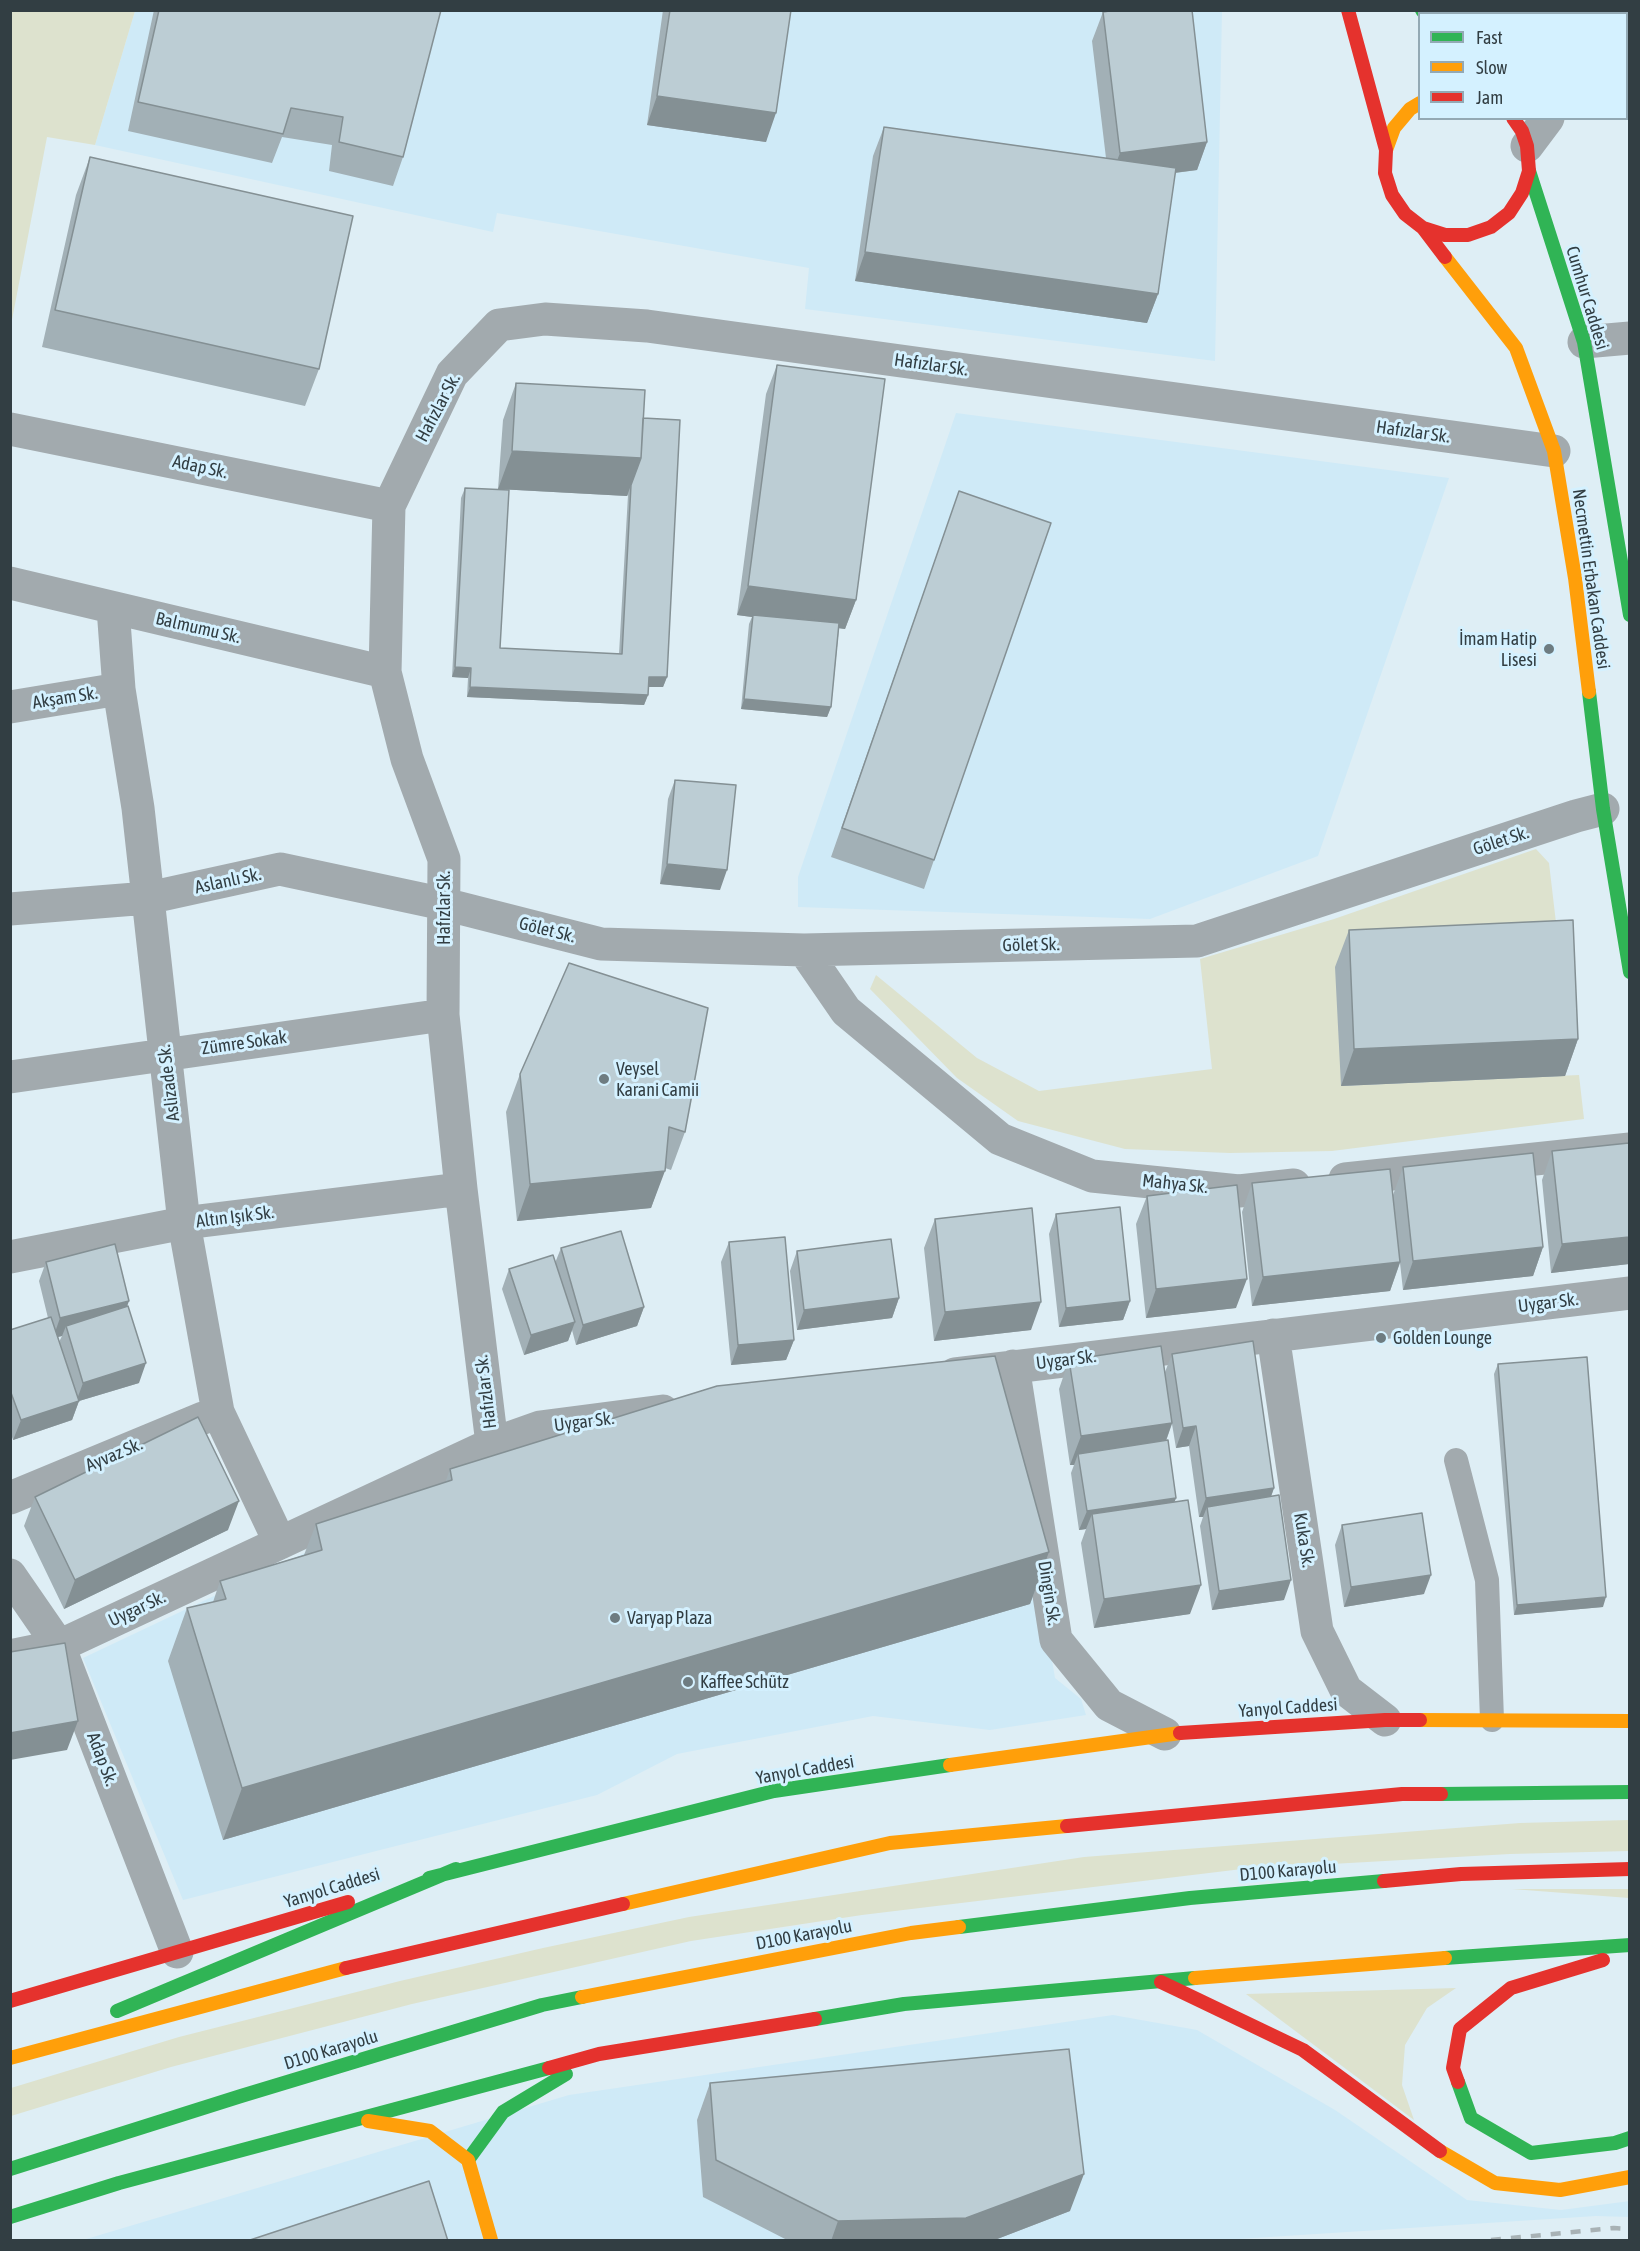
<!DOCTYPE html>
<html>
<head>
<meta charset="utf-8">
<style>
	body { margin:0 }
	#map { position:relative; width:1640px; height:2251px; overflow:hidden; background:#deeef5; font-family:"Asap Condensed",sans-serif }
	canvas { display:block }
	.frame { position:absolute; inset:0; border:12px solid #323e43; pointer-events:none }
	.legend { position:absolute; left:1418px; top:12px; width:210px; height:108px; box-sizing:border-box; background:#d4f1ff; border:2px solid #93a9b4; margin:0; padding:8px 10px; list-style:none; font-size:18px; color:#323e43 }
	.legend li { display:flex; align-items:center; gap:12px; height:30px }
	.legend b { width:30px; border:2px solid #93a9b4 }
</style>
</head>
<body>
<div id="map">
<canvas width="1640" height="2251"></canvas>
<div class="frame"></div>
<ul class="legend">
<li><b style="height:8px;background:#30b455"></b>Fast</li>
<li><b style="height:8px;background:#ff9f0a"></b>Slow</li>
<li><b style="height:8px;background:#e5322d"></b>Jam</li>
</ul>
</div>
<script>
const ctx = document.querySelector('canvas').getContext('2d');
ctx.lineJoin = 'round';
function fill(path, color) {
  ctx.fillStyle = color;
  ctx.fill(path, 'evenodd');
}
function poly(rows) {
  const path = new Path2D();
  for (const r of rows) {
    path.moveTo(r[0], r[1]);
    for (let i = 2; i < r.length; i += 2) path.lineTo(r[i], r[i + 1]);
  }
  return path;
}
function stroke(path, color, width, dash) {
  ctx.strokeStyle = color;
  ctx.lineWidth = width;
  ctx.lineCap = dash ? 'butt' : 'round';
  ctx.setLineDash(dash || []);
  ctx.stroke(path);
}
function drawText(font, color, halo, rows, align = 'center') {
  ctx.font = font + ' "Asap Condensed",sans-serif';
  ctx.lineWidth = 6;
  ctx.setLineDash([]);
  ctx.textBaseline = 'middle';
  ctx.strokeStyle = halo;
  ctx.fillStyle = color;
  for (const [text, x, y, turn = 0] of rows) {
    ctx.save();
    ctx.translate(x, y);
    ctx.rotate((+turn || 0) * Math.PI / 180);
    ctx.textAlign = isNaN(turn) ? turn : align;
    if (halo) ctx.strokeText(text, 0, 0);
    ctx.fillText(text, 0, 0);
    ctx.restore();
  }
}
const built = poly([
	[135,11,1222,11,1215,361,805,309,809,268,497,213,493,232,95,145],
	[1449,11,1629,11,1629,20,1627,23,1626,14,1451,14],
	[956,413,1449,478,1318,856,1150,919,798,907,798,877],
	[1008,1397,1055,1678,1081,1699,1086,1715,990,1730,873,1716,677,1754,597,1795,183,1900,83,1658,501,1460],
	[1113,2015,1197,2030,1335,2110,1467,2200,1561,2210,1630,2201,1629,2217,1596,2216,1223,2240,83,2240,569,2095]
]);
const green = poly([
	[11,10,135,11,95,145,47,137,11,325],
	[1536,849,1549,863,1560,957,1341,1086,1579,1075,1584,1119,1332,1151,1230,1153,1125,1149,1018,1121,957,1078,870,989,876,975,977,1058,1039,1091,1212,1069,1200,959,1334,919],
	[1629,1820,1629,1851,1510,1854,1242,1869,862,1915,691,1941,412,2004,171,2067,11,2116,11,2088,179,2037,400,1981,543,1948,689,1917,1084,1857,1520,1823],
	[1512,1889,1629,1889,1629,1898],
	[1456,1988,1427,2008,1405,2045,1402,2085,1414,2120,1246,1994]
]);
const lane = poly([
	[1456,1460,1487,1580,1492,1720]
]);
const street = poly([
	[1626,52,1630,50],
	[1527,146,1548,118],
	[1584,342,1630,338],
	[10,429,389,506],
	[10,583,385,672],
	[113,608,119,689,138,808,184,1223,218,1412,280,1543],
	[10,707,119,689],
	[10,909,148,898,280,869,444,904,601,944,804,950,1197,941,1576,816,1603,809],
	[804,950,846,1011,1000,1139,1092,1176,1239,1191,1294,1185],
	[10,1077,443,1015],
	[1345,1179,1630,1149],
	[10,1257,184,1223,461,1189],
	[1273,1335,1317,1631,1346,1690,1385,1720],
	[1013,1366,1056,1640,1109,1705,1165,1734],
	[955,1374,1630,1293],
	[492,1444,461,1189,443,1015,444,859,407,759,385,672,389,506,452,374,499,325,545,319,647,326,1554,451],
	[10,1498,203,1418],
	[10,1575,59,1646,177,1952],
	[10,1656,59,1646,492,1444,540,1427,663,1411]
]);
const fast = poly([
	[1422,10,1425,14],
	[1529,171,1584,342,1630,615],
	[1589,692,1603,809,1630,972],
	[1441,1794,1630,1792],
	[429,1878,774,1791,950,1765],
	[959,1927,1190,1898,1384,1881],
	[1445,1958,1630,1945],
	[117,2011,456,1869],
	[815,2019,904,2004,1195,1978],
	[1458,2082,1471,2118,1531,2153,1615,2143,1630,2138],
	[468,2160,503,2112,566,2074],
	[10,2169,241,2096,542,2005,582,1997],
	[10,2217,119,2183,549,2068]
]);
const slow = poly([
	[1386,150,1394,128,1410,109,1420,103],
	[1445,257,1516,348,1554,451,1575,578,1589,692],
	[1420,1720,1630,1721],
	[950,1765,1180,1733],
	[623,1904,890,1843,1067,1826],
	[1195,1978,1445,1958],
	[582,1997,911,1933,959,1927],
	[10,2058,346,1968],
	[368,2121,430,2131,468,2160,491,2240],
	[1440,2151,1495,2183,1560,2190,1630,2177]
]);
const jam = poly([
	[1348,10,1386,150,1385,173,1392,195,1405,214,1423,228,1445,257],
	[1423,228,1445,235,1468,235,1491,227,1509,213,1522,193,1529,171,1527,146,1522,131,1513,118],
	[1180,1733,1385,1720,1420,1720],
	[1067,1826,1402,1794,1441,1794],
	[1384,1881,1461,1874,1630,1869],
	[346,1968,623,1904],
	[1161,1982,1303,2050,1440,2151],
	[10,2001,348,1902],
	[549,2068,599,2054,815,2019],
	[1458,2082,1453,2068,1460,2029,1511,1988,1603,1960]
]);
const rail = poly([
	[1491,2240,1614,2228,1630,2229]
]);
const wall = poly([
	[154,10,441,10,403,157,393,186,329,171,332,145,282,137,272,163,128,131],
	[663,10,791,10,766,142,647,125],
	[1103,12,1207,142,1197,170,1175,173,1158,294,1147,323,855,281,873,156,884,127,1106,158,1092,41],
	[90,157,319,369,305,406,42,347,76,195],
	[777,365,856,600,845,629,839,628,831,707,827,717,741,709,749,624,752,617,737,615,766,394],
	[516,383,643,418,667,677,663,687,648,687,648,695,644,705,467,697,468,678,452,677,461,498,465,488,500,648,619,654,628,495,627,496,498,489,503,420],
	[949,520,934,860,924,889,831,857],
	[675,780,720,890,660,884,668,799],
	[1349,930,1578,1039,1565,1076,1341,1086,1335,967],
	[520,1074,685,1132,671,1170,665,1168,651,1208,517,1221,506,1112],
	[1629,1143,1629,1264,1551,1273,1542,1180,1552,1151],
	[1403,1167,1543,1247,1533,1276,1403,1290,1400,1263,1390,1291,1252,1306,1242,1212,1252,1183,1393,1195],
	[1147,1196,1236,1308,1146,1318,1136,1224],
	[1056,1214,1130,1301,1123,1320,1059,1327,1049,1234],
	[935,1219,1031,1330,934,1341,924,1248],
	[729,1242,794,1340,786,1360,731,1365,721,1262],
	[561,1248,644,1307,637,1326,576,1345,572,1330,568,1341,524,1355,502,1289,509,1269,555,1263],
	[797,1251,899,1298,892,1318,797,1330,790,1271],
	[46,1262,127,1307,139,1383,79,1401,72,1420,13,1440,10,1431,10,1330,48,1318,39,1281],
	[62,1336,59,1342,58,1337],
	[1172,1354,1274,1488,1271,1497,1284,1600,1212,1610,1200,1526,1203,1517,1199,1517,1189,1446,1176,1448,1172,1424,1166,1441,1176,1498,1174,1502,1190,1614,1094,1628,1081,1543,1086,1529,1079,1530,1071,1473,1074,1465,1070,1465,1059,1389,1069,1360,1165,1372],
	[1498,1364,1603,1607,1514,1615,1494,1374],
	[450,1469,1049,1552,1030,1604,223,1840,168,1661,187,1608,213,1602,220,1581,304,1555,316,1524,445,1483],
	[35,1497,228,1530,64,1609,24,1526],
	[1342,1525,1424,1594,1344,1607,1335,1545],
	[710,2083,1070,2211,992,2241,789,2241,703,2197,697,2120]
]);
const shadedWall = poly([
	[657,96,776,113,766,142,647,125],
	[1207,142,1197,170,1109,181,1120,153],
	[865,252,1158,294,1147,323,855,281],
	[512,451,641,458,627,496,498,489],
	[748,586,856,600,845,629,752,617,753,615,752,617,737,615],
	[455,667,471,668,468,678,452,677],
	[649,677,667,677,663,687,646,687],
	[470,687,648,695,644,705,467,697],
	[744,699,831,707,827,717,741,709],
	[667,864,727,870,720,890,660,884],
	[1578,1039,1565,1076,1341,1086,1354,1049],
	[665,1171,651,1208,517,1221,530,1184],
	[1629,1237,1629,1264,1551,1273,1562,1244],
	[1543,1247,1533,1276,1403,1290,1413,1261],
	[1400,1262,1390,1291,1252,1306,1263,1277],
	[1247,1279,1236,1308,1146,1318,1156,1289],
	[899,1298,892,1318,797,1330,804,1310],
	[129,1301,122,1321,66,1326,62,1336,53,1338,60,1318],
	[1130,1301,1123,1320,1059,1327,1066,1308],
	[1041,1302,1031,1330,934,1341,945,1312],
	[644,1307,637,1326,576,1345,583,1325],
	[575,1322,568,1341,524,1355,531,1335],
	[794,1340,786,1360,731,1365,738,1345],
	[146,1363,139,1383,79,1401,72,1420,13,1440,21,1420,76,1402,83,1383],
	[1172,1423,1162,1452,1078,1454,1074,1465,1070,1465,1081,1436],
	[1196,1426,1189,1446,1176,1448,1183,1428],
	[1274,1488,1267,1507,1207,1507,1203,1517,1199,1517,1206,1498],
	[1176,1498,1169,1517,1092,1514,1086,1529,1079,1530,1087,1511],
	[239,1501,228,1530,64,1609,75,1580],
	[1049,1552,1030,1604,223,1840,242,1788],
	[1431,1575,1424,1594,1344,1607,1351,1587],
	[1291,1580,1284,1600,1212,1610,1219,1591],
	[1201,1585,1190,1614,1094,1628,1104,1599],
	[1606,1597,1603,1607,1514,1615,1517,1605],
	[78,1721,67,1750,10,1760,10,1733],
	[1084,2174,1070,2211,992,2241,831,2241,838,2221]
]);
const building = poly([
	[159,10,441,10,403,157,339,142,343,117,291,108,283,134,138,102,159,10],
	[670,10,791,10,776,113,657,96,670,10],
	[1116,10,1192,10,1207,142,1120,153,1103,12,1116,10],
	[884,127,1176,168,1158,294,865,252,884,127],
	[90,157,353,216,319,369,55,310,90,157],
	[777,365,885,379,856,600,748,586,777,365],
	[516,383,645,390,641,458,512,451,516,383],
	[643,418,680,420,667,677,649,677,648,695,470,687,471,668,455,667,465,488,509,490,500,648,622,654,631,485,641,458,643,418],
	[959,491,1051,523,934,860,842,828,959,491],
	[753,615,839,623,831,707,744,699,753,615],
	[675,780,736,785,727,870,667,864,675,780],
	[1573,920,1578,1039,1354,1049,1349,930,1573,920],
	[569,963,708,1008,685,1132,669,1127,665,1171,530,1184,520,1074,569,963],
	[1629,1143,1629,1237,1562,1244,1552,1151,1629,1143],
	[1533,1153,1543,1247,1413,1261,1403,1167,1533,1153],
	[1390,1169,1400,1262,1263,1277,1252,1183,1390,1169],
	[1237,1185,1247,1279,1156,1289,1147,1196,1237,1185],
	[1120,1207,1130,1301,1066,1308,1056,1214,1120,1207],
	[1032,1208,1041,1302,945,1312,935,1219,1032,1208],
	[621,1231,644,1307,583,1325,561,1248,621,1231],
	[785,1237,794,1340,738,1345,729,1242,785,1237],
	[891,1239,899,1298,804,1310,797,1251,891,1239],
	[115,1244,129,1301,60,1318,46,1262,115,1244],
	[553,1255,575,1322,531,1335,509,1269,553,1255],
	[128,1306,146,1363,83,1383,66,1326,128,1306],
	[51,1317,79,1401,21,1420,10,1390,10,1330,51,1317],
	[1253,1341,1274,1488,1206,1498,1196,1426,1183,1428,1172,1354,1253,1341],
	[1161,1346,1172,1423,1081,1436,1069,1360,1161,1346],
	[995,1356,1049,1552,242,1788,187,1608,226,1599,220,1581,322,1550,316,1524,452,1480,450,1469,717,1386,995,1356],
	[1587,1357,1606,1597,1517,1605,1498,1364,1587,1357],
	[198,1417,239,1501,75,1580,35,1497,198,1417],
	[1168,1440,1176,1498,1087,1511,1078,1454,1168,1440],
	[1279,1495,1291,1580,1219,1591,1207,1507,1279,1495],
	[1188,1500,1201,1585,1104,1599,1092,1514,1188,1500],
	[1422,1513,1431,1575,1351,1587,1342,1525,1422,1513],
	[65,1643,78,1721,10,1733,10,1652,65,1643],
	[1069,2049,1084,2174,966,2218,838,2221,716,2160,710,2083,1069,2049],
	[429,2181,448,2241,247,2241,429,2181]
]);
const markers = [
	[1549,649,6,"#6e7c81"],
	[604,1079,6,"#6e7c81"],
	[1381,1338,6,"#6e7c81"],
	[615,1618,6,"#6e7c81"],
	[688,1682,6,"#6e7c81"]
];
const streetNames = [
	["Cumhur Caddesi",1587,298,73],
	["Hafızlar Sk.",931,365,8],
	["Hafızlar Sk.",438,408,-62],
	["Hafızlar Sk.",1413,432,8],
	["Adap Sk.",200,467,12],
	["Necmettin Erbakan Caddesi",1591,579,82],
	["Balmumu Sk.",198,628,13],
	["Akşam Sk.",65,698,-9],
	["Gölet Sk.",1501,841,-18],
	["Aslanlı Sk.",228,881,-12],
	["Hafızlar Sk.",444,908,-90],
	["Gölet Sk.",547,930,14],
	["Gölet Sk.",1031,945,-1],
	["Zümre Sokak",244,1043,-8],
	["Aslizade Sk.",169,1083,-97],
	["Mahya Sk.",1175,1184,6],
	["Altın Işık Sk.",235,1217,-7],
	["Uygar Sk.",1548,1303,-7],
	["Uygar Sk.",1066,1360,-7],
	["Hafızlar Sk.",486,1392,-97],
	["Uygar Sk.",584,1422,-7],
	["Ayvaz Sk.",114,1455,-23],
	["Kuka Sk.",1304,1540,81],
	["Dingin Sk.",1049,1593,81],
	["Uygar Sk.",137,1609,-25],
	["Yanyol Caddesi",1288,1708,-4],
	["Adap Sk.",102,1759,69],
	["Yanyol Caddesi",805,1770,-10],
	["D100 Karayolu",1288,1871,-5],
	["Yanyol Caddesi",332,1888,-17],
	["D100 Karayolu",804,1935,-11],
	["D100 Karayolu",331,2050,-17]
];
const poiNames = [
	["İmam Hatip",1537,639,"right"],
	["Lisesi",1537,660,"right"],
	["Veysel",616,1069],
	["Karani Camii",616,1090],
	["Golden Lounge",1393,1338],
	["Varyap Plaza",627,1618],
	["Kaffee Schütz",700,1682]
];
fill(built, '#cfeaf7');
fill(green, '#dde2ce');
stroke(lane, '#a2aaae', 24);
stroke(street, '#a2aaae', 33);
stroke(fast, '#30b455', 14);
stroke(slow, '#ff9f0a', 14);
stroke(jam, '#e5322d', 14);
stroke(rail, '#a8b2b5', 4.5, [10, 10]);
fill(wall, '#a2b0b6');
fill(shadedWall, '#849094');
fill(building, '#bccdd4');
stroke(building, '#849094', 1.5);
for (const [x, y, r, color] of markers) {
  const dot = new Path2D();
  dot.arc(x, y, r, 0, 2 * Math.PI);
  ctx.fillStyle = color;
  ctx.fill(dot);
  stroke(dot, '#d4f1ff', 2);
}
drawText('18px', '#323e43', '#d4f1ff', streetNames);
drawText('18px', '#323e43', '#d4f1ff', poiNames, 'left');
</script>
</body>
</html>
